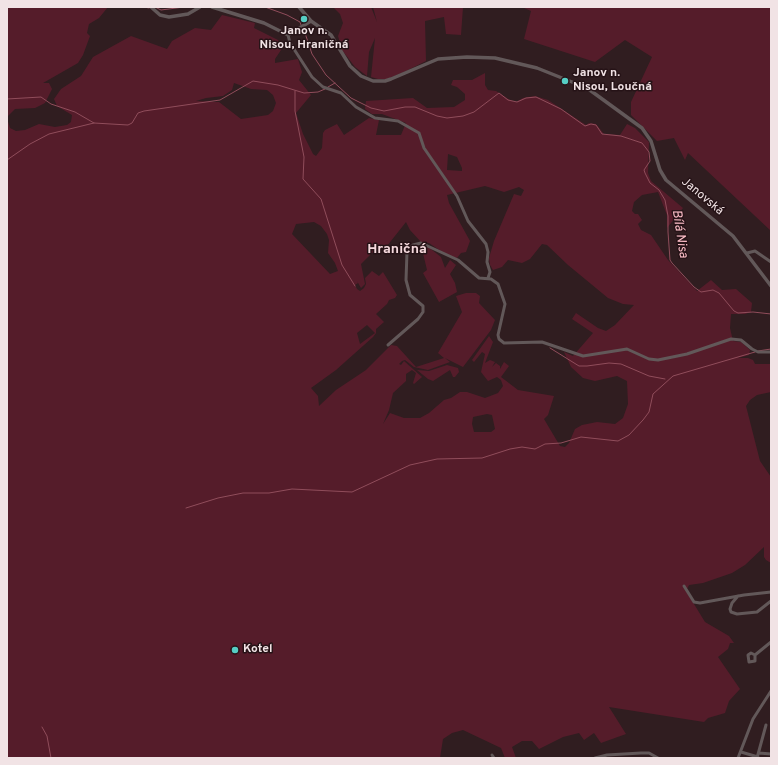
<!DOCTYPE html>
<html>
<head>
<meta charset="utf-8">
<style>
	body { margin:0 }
	#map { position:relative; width:778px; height:765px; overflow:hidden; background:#301d20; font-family:Overpass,sans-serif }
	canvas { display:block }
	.frame { position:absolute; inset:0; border:8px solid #f1e3e5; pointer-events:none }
</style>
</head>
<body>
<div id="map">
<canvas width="778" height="765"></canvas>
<div class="frame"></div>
</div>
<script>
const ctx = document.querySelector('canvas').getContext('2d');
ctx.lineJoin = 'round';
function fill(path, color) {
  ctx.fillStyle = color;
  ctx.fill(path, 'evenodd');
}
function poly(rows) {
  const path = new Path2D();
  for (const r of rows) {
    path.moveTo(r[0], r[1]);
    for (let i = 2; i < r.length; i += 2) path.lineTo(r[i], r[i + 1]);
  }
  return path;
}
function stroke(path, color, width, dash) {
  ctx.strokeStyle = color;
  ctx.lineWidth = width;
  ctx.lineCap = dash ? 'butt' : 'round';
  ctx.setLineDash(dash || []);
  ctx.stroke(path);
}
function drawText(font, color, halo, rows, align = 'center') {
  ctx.font = font + ' Overpass,sans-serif';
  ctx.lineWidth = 3;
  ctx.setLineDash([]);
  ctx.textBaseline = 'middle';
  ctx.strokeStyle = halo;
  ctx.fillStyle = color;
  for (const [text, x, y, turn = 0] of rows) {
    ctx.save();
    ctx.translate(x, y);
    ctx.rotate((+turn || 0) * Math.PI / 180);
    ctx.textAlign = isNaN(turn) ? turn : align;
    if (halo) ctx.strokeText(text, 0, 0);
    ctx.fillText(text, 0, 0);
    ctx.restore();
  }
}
const green = poly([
	[7,7,108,7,99,18,89,24,87,33,90,36,83,55,78,63,43,83,49,83,52,89,45,103,35,108,15,109,7,117],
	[333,7,371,7,377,22,373,7,463,7,461,35,446,34,444,17,425,21,426,61,404,72,387,79,378,79,371,77,375,38,369,52,367,76,355,67,342,50,338,36,343,23,340,14],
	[522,7,771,7,771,231,688,153,685,160,674,138,657,141,631,115,631,102,652,57,625,40,595,62,524,39,531,11],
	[222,15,255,23,254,28,278,40,283,47,275,59,275,63,298,59,302,72,299,80,311,95,296,113,303,134,313,154,316,156,322,148,323,133,325,130,337,124,344,135,369,118,379,120,376,135,401,135,406,123,382,114,372,114,365,109,366,101,413,98,427,108,454,107,465,100,465,94,457,87,451,85,453,80,472,80,485,73,485,85,488,90,496,91,510,100,516,102,523,98,535,96,548,100,586,125,589,123,596,124,604,134,620,135,627,124,635,128,649,142,648,173,651,181,683,208,667,228,667,215,658,192,642,195,634,202,632,211,635,214,638,214,642,220,638,224,641,230,651,235,668,260,697,291,711,280,722,290,736,289,752,303,751,312,745,314,731,314,730,328,733,341,741,342,750,350,749,355,738,358,748,358,753,360,755,364,771,364,771,392,757,395,750,400,746,406,760,461,771,477,771,563,766,560,764,557,764,547,745,565,732,573,703,583,689,585,686,591,705,622,729,636,734,643,730,643,728,649,718,657,740,689,729,701,725,713,708,718,704,722,609,707,626,734,601,743,594,733,584,740,579,733,563,737,539,749,532,741,522,741,512,747,516,758,505,758,501,748,463,730,452,733,443,739,440,758,7,758,7,118,10,128,16,131,25,130,39,124,55,127,67,125,71,122,72,115,57,106,54,99,61,89,81,76,93,57,131,36,167,49,172,41,195,28,211,30],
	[234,83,251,89,267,90,273,95,276,103,273,111,268,115,241,119,219,102,196,101,206,98,223,96,232,90],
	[448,154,457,157,462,168,462,171,447,170],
	[485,186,504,192,519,187,524,190,521,196,514,194,494,241,489,258,490,265,493,270,502,267,508,260,522,263,530,259,542,244,547,245,568,265,608,298,623,304,634,305,615,325,606,331,598,328,576,313,572,319,593,333,573,356,564,352,571,367,583,378,595,381,617,376,627,381,628,404,623,418,615,424,597,422,582,425,575,429,569,443,565,447,560,446,544,419,548,415,554,396,518,390,501,377,509,366,504,362,500,369,500,366,496,363,492,367,495,362,490,360,485,363,493,342,489,336,472,360,474,362,482,352,485,354,481,372,488,381,497,377,501,380,503,386,498,393,485,398,467,392,460,392,451,398,444,400,429,413,420,418,404,418,390,413,383,424,389,410,393,393,406,381,406,374,412,370,416,373,413,383,414,384,422,377,404,361,401,365,399,364,402,361,405,360,414,367,428,370,450,362,445,358,463,367,491,330,495,320,479,303,480,296,476,293,466,293,456,296,462,312,438,353,444,358,416,367,397,346,391,345,366,370,336,390,319,406,318,396,311,388,336,370,373,337,376,333,376,329,384,322,376,314,387,304,389,300,395,298,397,295,383,272,379,276,372,271,365,278,366,284,364,288,360,291,357,289,355,285,358,283,357,281,361,288,365,284,361,264,372,253,387,246,406,222,410,230,421,242,429,243,445,254,457,258,461,253,466,252,470,241,449,203,447,195],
	[314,222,321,226,327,234,329,240,328,253,335,263,338,271,330,274,292,234,296,224],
	[367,325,375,333,360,344,357,333],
	[487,414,492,415,495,429,491,432,474,432,472,424,473,417],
	[421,245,427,246,441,257,445,268,450,260,456,265,450,274,455,283,457,292,439,302,423,273,427,270],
	[447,365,458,368,459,372,455,377,453,377,450,370,433,381,428,379,417,370,429,371]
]);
const stream = poly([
	[144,7,149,8],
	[155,7,161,10,184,7],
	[265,7,287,15,300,22,301,25],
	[303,27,312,54,326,75,351,98,371,108,384,111,405,107,415,107,437,116,447,118,463,116,474,112,499,93,508,100,517,102,526,98,536,97,561,109,585,126,591,124,596,125,602,134,621,136,642,143,649,152,650,161,644,170,645,173,650,183,659,190,665,200,668,216,668,232,670,260,672,263,694,287,701,292,713,290,719,293,734,311,738,313,753,312,771,314],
	[328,87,335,83],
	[295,91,295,111,304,157,303,179,321,199,342,265,355,286],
	[7,99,41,97,51,104,75,112,94,123,128,125,132,123,138,113,144,111,220,100,253,81,278,85,304,93,318,92,325,89],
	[7,160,30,144,49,134,94,123],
	[550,348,579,366,587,366,609,363,621,364,649,376,665,379],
	[758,351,771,349],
	[186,508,218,498,243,493,269,493,292,489,352,492,410,465,437,459,482,458,510,449,522,447,535,449,545,444,561,443,581,437,618,441,629,435,643,420,649,412,653,394,673,376,755,352],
	[42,727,47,736,51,758]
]);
const minor = poly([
	[288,35,290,43,312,77,323,87,341,93,356,107,375,118,398,121,419,133,424,148,457,196,468,221,486,244,488,252,487,262,490,272,488,278],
	[747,253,755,251,771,262],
	[388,345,418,319,423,312,423,306,410,295,406,280,407,252,413,245,421,243,458,260,479,278,491,279,498,284,505,304,498,335,499,339,504,343,542,342,583,356,627,349,649,359,658,360,687,354,731,339,741,340,752,349,758,352,771,352],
	[684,586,694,602,700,603,744,595,771,592],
	[738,596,732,603,730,609,731,612,737,614,757,612,771,601],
	[755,655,755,661,749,662,748,655,751,653,755,655,771,642],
	[741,752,758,757],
	[759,753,771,754],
	[492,755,494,758],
	[595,758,607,755,641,753,649,753,658,758],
	[738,758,753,719,771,691],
	[757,758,766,725]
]);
const tertiary = poly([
	[151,7,160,15,169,17,188,14,200,7],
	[212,7,264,23,288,35,311,21],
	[299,7,311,21,331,35,350,66,361,76,373,81,385,81,391,79,438,59,467,57,495,58,537,68,587,88,642,128,651,141,660,170,666,180,733,236,771,286]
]);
const markers = [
	[304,19,4,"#56cec4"],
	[565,81,4,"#56cec4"],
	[235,650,4,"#56cec4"]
];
const poiNames = [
	["Janov n.",304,32,"center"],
	["Nisou, Hraničná",304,46,"center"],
	["Janov n.",573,74],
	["Nisou, Loučná",573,88],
	["Kotel",243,650]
];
const streetNames = [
	["Janovská",702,197,40]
];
const waterNames = [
	["Bílá Nisa",679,234,81]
];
const quarterNames = [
	["Hraničná",397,250]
];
fill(green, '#551c2a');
stroke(stream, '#904d5b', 1);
stroke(minor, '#625859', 3);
stroke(tertiary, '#625859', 3.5);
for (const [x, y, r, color] of markers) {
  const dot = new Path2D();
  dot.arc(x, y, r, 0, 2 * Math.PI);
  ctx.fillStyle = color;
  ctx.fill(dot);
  stroke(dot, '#261317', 1.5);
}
drawText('bold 12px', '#f1e3e5', '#261317', poiNames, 'left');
drawText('12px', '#f1e3e5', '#261317', streetNames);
drawText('italic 13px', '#ffc0ca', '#261317', waterNames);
drawText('bold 14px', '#f5d9dd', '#261317', quarterNames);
</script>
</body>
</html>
